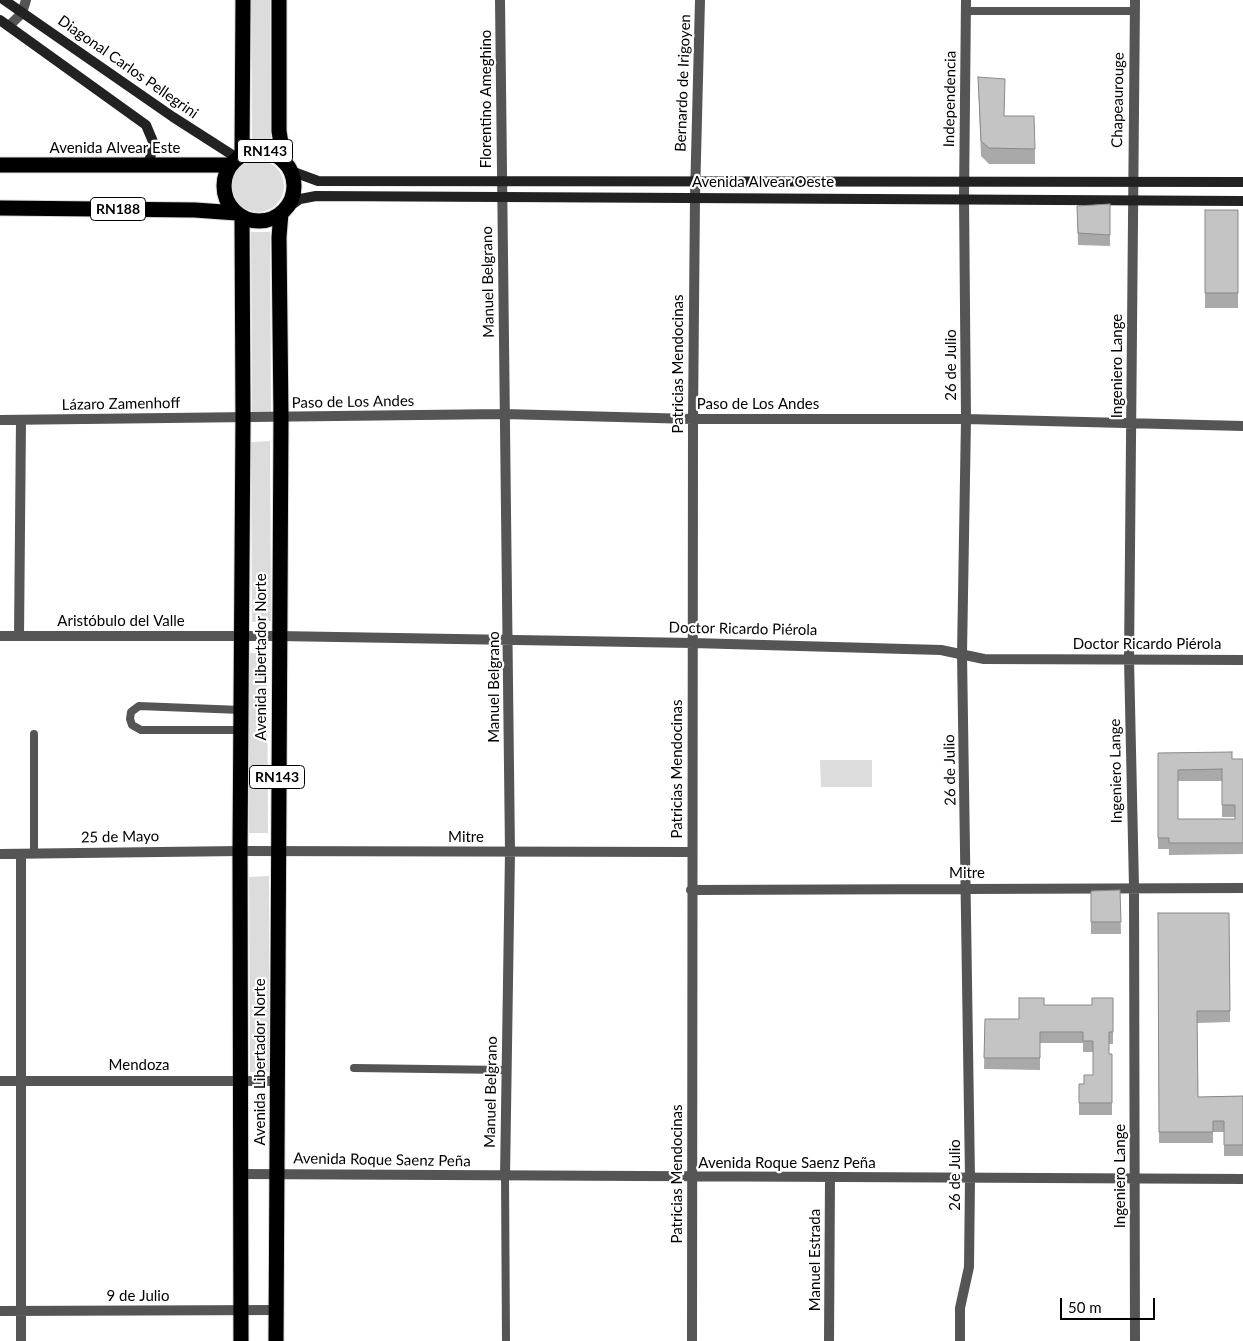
<!DOCTYPE html>
<html>
<head>
<meta charset="utf-8">
<style>
	body { margin:0 }
	#map { position:relative; width:1243px; height:1341px; overflow:hidden; background:#fff; font-family:Lato,sans-serif }
	canvas { display:block }
	.scale { position:absolute; left:1060px; top:1298px; width:95px; height:22px; box-sizing:border-box; border:2px solid #000; border-top:0; padding-left:6px; font-size:15px; line-height:18px; white-space:nowrap; color:#000; -webkit-text-stroke:4px #fff; paint-order:stroke }
</style>
</head>
<body>
<div id="map">
<canvas width="1243" height="1341"></canvas>
<div class="scale">50 m</div>
</div>
<script>
const ctx = document.querySelector('canvas').getContext('2d');
ctx.lineJoin = 'round';
function fill(path, color) {
  ctx.fillStyle = color;
  ctx.fill(path, 'evenodd');
}
function poly(rows) {
  const path = new Path2D();
  for (const r of rows) {
    if (r.length === 3) {
      path.moveTo(r[0] + r[2], r[1]);
      path.arc(r[0], r[1], r[2], 0, 2 * Math.PI);
      continue;
    }
    path.moveTo(r[0], r[1]);
    for (let i = 2; i < r.length; i += 2) path.lineTo(r[i], r[i + 1]);
  }
  return path;
}
function stroke(path, color, width, dash) {
  ctx.strokeStyle = color;
  ctx.lineWidth = width;
  ctx.lineCap = dash ? 'butt' : 'round';
  ctx.setLineDash(dash || []);
  ctx.stroke(path);
}
function drawText(font, color, halo, rows, align = 'center') {
  ctx.font = font + ' Lato,sans-serif';
  ctx.lineWidth = 4.5;
  ctx.setLineDash([]);
  ctx.textBaseline = 'middle';
  ctx.strokeStyle = halo;
  ctx.fillStyle = color;
  for (const [text, x, y, turn = 0] of rows) {
    ctx.save();
    ctx.translate(x, y);
    ctx.rotate((+turn || 0) * Math.PI / 180);
    ctx.textAlign = isNaN(turn) ? turn : align;
    if (halo) ctx.strokeText(text, 0, 0);
    ctx.fillText(text, 0, 0);
    ctx.restore();
  }
}
const green = poly([
	[251,0,270,0,271,144,252,145],
	[258,186,26],
	[251,232,270,232,271,412,252,413],
	[270,441,271,621,252,622,251,442],
	[248,653,267,653,268,833,249,833],
	[820,760,872,760,872,787,821,787],
	[269,876,269,1072,250,1072,249,877]
]);
const lane = poly([
	[966,11,1135,11],
	[241,730,141,730,132,725,130,719,131,712,139,706,241,710],
	[34,734,34,854],
	[354,1068,506,1070],
	[505,1177,506,1341]
]);
const street = poly([
	[500,0,510,852,505,1177],
	[1135,0,1129,659,1134,887,1135,1341],
	[9,26,22,13,26,0],
	[0,420,504,414,693,419,966,419,1243,426],
	[0,636,278,636,693,643,941,650,984,659,1243,660],
	[19,636,21,420],
	[0,854,240,851,691,852],
	[21,854,21,1341],
	[691,890,1243,888],
	[0,1081,278,1081],
	[240,1174,1243,1179],
	[0,1311,277,1310],
	[692,1341,693,419,695,197,700,0],
	[829,1341,830,1178],
	[960,1341,960,1308,969,1267,970,1178,962,654,966,419,964,198,966,0]
]);
const secondary = poly([
	[4,0,173,117,237,158],
	[0,20,146,125,154,144,148,165],
	[291,171,318,181,1243,182],
	[286,209,300,199,316,196,1243,201]
]);
const highway = poly([
	[279,0,279,131,284,162],
	[259,186,35],
	[242,155,243,0],
	[0,165,230,165],
	[0,208,195,210,237,213],
	[241,1341,240,851,243,418,242,217],
	[276,1341,281,418,279,237,281,213]
]);
const wall = poly([
	[978,77,1004,116,1035,149,1035,164,989,164,981,156],
	[1110,204,1110,246,1078,245,1077,206],
	[1205,210,1238,210,1238,308,1205,308],
	[1158,753,1232,759,1243,759,1243,854,1169,855,1169,849,1158,849],
	[1178,781,1222,781,1222,817,1235,817,1235,819,1178,819],
	[1120,890,1121,934,1091,934,1091,891],
	[1158,913,1229,913,1230,1022,1197,1023,1198,1097,1243,1096,1243,1156,1224,1156,1224,1132,1213,1132,1213,1143,1159,1143],
	[1113,998,1113,1044,1109,1044,1109,1054,1112,1054,1112,1115,1079,1115,1079,1084,1084,1084,1093,1075,1093,1052,1083,1052,1083,1043,1040,1043,1040,1070,984,1069,985,1019,1019,1019,1044,1005,1092,1005]
]);
const building = poly([
	[978,77,1005,79,1004,116,1034,116,1035,149,989,148,981,141,978,77],
	[1110,204,1110,235,1078,233,1077,206,1110,204],
	[1205,210,1238,210,1238,293,1205,293,1205,210],
	[1232,752,1232,759,1243,759,1243,843,1169,843,1169,838,1158,838,1158,753,1232,752],
	[1222,769,1222,805,1235,805,1235,819,1178,819,1178,770,1222,769],
	[1120,890,1121,922,1091,922,1091,891,1120,890],
	[1158,913,1229,913,1230,1011,1197,1011,1198,1097,1243,1096,1243,1145,1224,1145,1224,1121,1213,1121,1213,1132,1159,1132,1158,913],
	[1019,998,1044,998,1044,1005,1092,1005,1092,998,1113,998,1113,1032,1109,1032,1109,1054,1112,1054,1112,1103,1079,1103,1079,1084,1084,1084,1084,1075,1093,1075,1093,1041,1083,1041,1083,1032,1040,1032,1040,1058,984,1058,985,1019,1019,1019,1019,998]
]);
const shields = [
	[265,151,55],
	[118,209,55],
	[277,777,55]
];
const shieldNames = [
	["RN143",265,151],
	["RN188",118,209],
	["RN143",277,777]
];
const streetNames = [
	["Diagonal Carlos Pellegrini",128,67,35],
	["Bernardo de Irigoyen",683,83,-88],
	["Florentino Ameghino",486,99,-90],
	["Independencia",950,99,-89],
	["Chapeaurouge",1118,100,-89],
	["Avenida Alvear Este",115,148],
	["Avenida Alvear Oeste",763,182],
	["Manuel Belgrano",488,282,-91],
	["Patricias Mendocinas",678,364,-90],
	["26 de Julio",951,365,-90],
	["Ingeniero Lange",1117,366,-90],
	["Paso de Los Andes",353,402,-1],
	["Lázaro Zamenhoff",121,404,-1],
	["Paso de Los Andes",758,404],
	["Aristóbulo del Valle",121,621],
	["Doctor Ricardo Piérola",743,629,1],
	["Doctor Ricardo Piérola",1147,644],
	["Avenida Libertador Norte",261,657,-90],
	["Manuel Belgrano",494,687,-90],
	["Patricias Mendocinas",677,769,-90],
	["26 de Julio",950,770,-91],
	["Ingeniero Lange",1116,771,-91],
	["25 de Mayo",120,837,-1],
	["Mitre",466,837],
	["Mitre",967,873],
	["Avenida Libertador Norte",260,1062,-90],
	["Mendoza",139,1065],
	["Manuel Belgrano",491,1092,-89],
	["Avenida Roque Saenz Peña",382,1160,1],
	["Avenida Roque Saenz Peña",787,1163],
	["Patricias Mendocinas",677,1174,-90],
	["26 de Julio",955,1175,-90],
	["Ingeniero Lange",1120,1176,-90],
	["Manuel Estrada",815,1260,-90],
	["9 de Julio",138,1296]
];
fill(green, '#dcdcdc');
stroke(highway, '#dbdbdb', 17);
stroke(lane, '#555', 8);
stroke(street, '#555', 10);
stroke(secondary, '#222', 10);
stroke(highway, '#000', 15);
fill(wall, '#a9a9a9');
fill(building, '#c4c4c4');
stroke(building, '#898989', 1);
for (const [x, y, w] of shields) {
  const box = new Path2D();
  box.roundRect(x - w / 2, y - 11.5, w, 23, 4);
  ctx.fillStyle = '#fff';
  ctx.fill(box);
  stroke(box, '#000', 1);
}
drawText('bold 14px', '#000', null, shieldNames);
drawText('15px', '#000', '#fff', streetNames);
</script>
</body>
</html>
